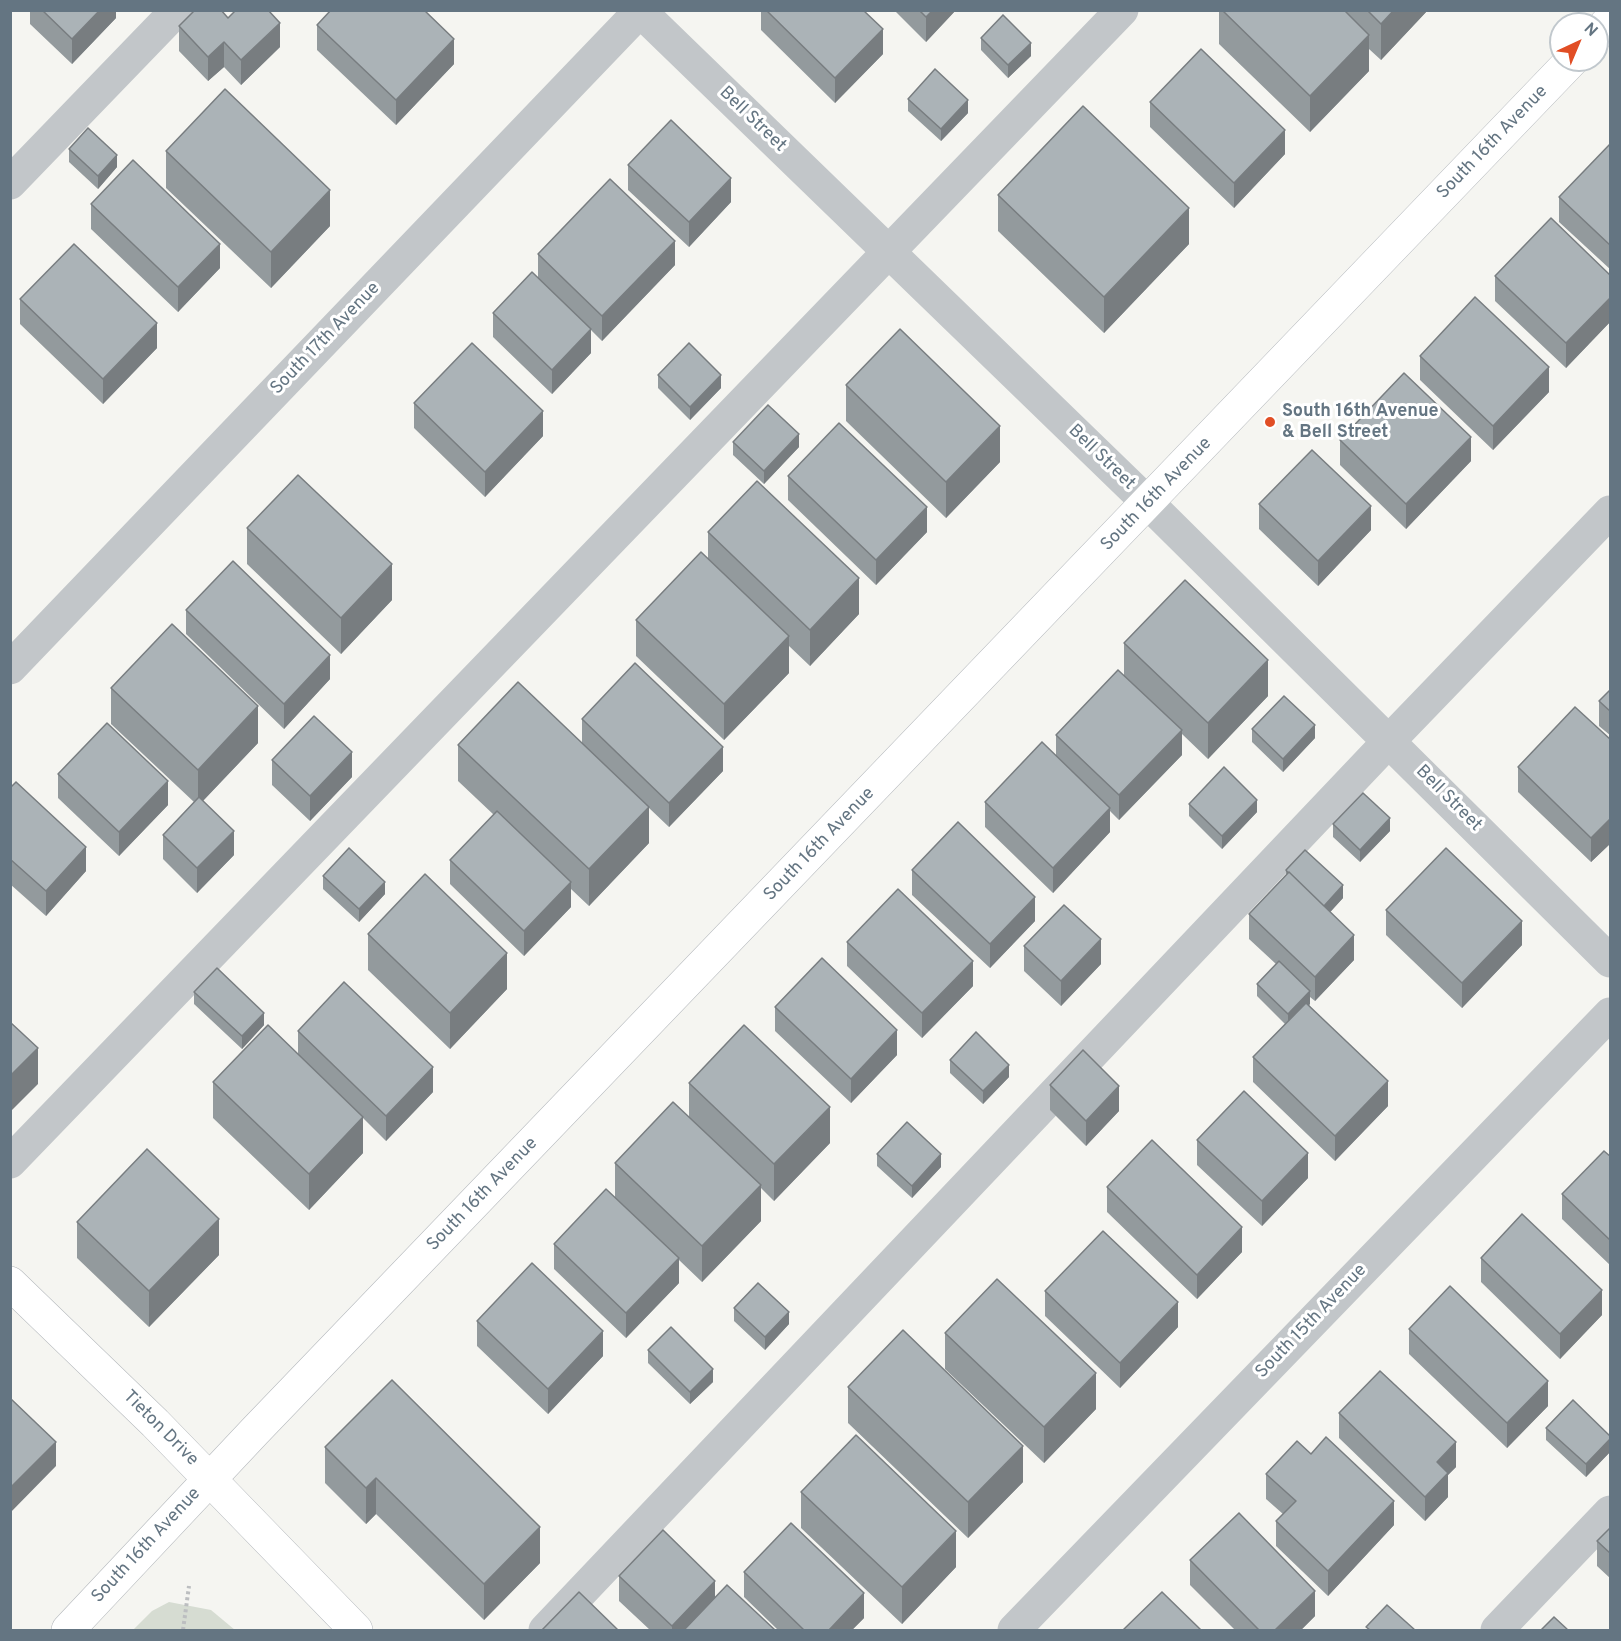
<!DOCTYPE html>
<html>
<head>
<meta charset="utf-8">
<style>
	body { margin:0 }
	#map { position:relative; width:1621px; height:1641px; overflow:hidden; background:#f5f5f1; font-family:Overpass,sans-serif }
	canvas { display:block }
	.frame { position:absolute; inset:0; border:12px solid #647582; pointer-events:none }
	.north { position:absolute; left:1549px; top:12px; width:60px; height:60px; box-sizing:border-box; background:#fff; border:2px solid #c1c8cd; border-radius:50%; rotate:44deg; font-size:16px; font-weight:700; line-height:24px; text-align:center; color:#647582 }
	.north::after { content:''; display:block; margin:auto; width:21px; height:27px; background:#e14e25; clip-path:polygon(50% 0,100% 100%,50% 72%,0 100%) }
</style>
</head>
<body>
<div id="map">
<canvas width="1621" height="1641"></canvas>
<div class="frame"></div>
<div class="north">N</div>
</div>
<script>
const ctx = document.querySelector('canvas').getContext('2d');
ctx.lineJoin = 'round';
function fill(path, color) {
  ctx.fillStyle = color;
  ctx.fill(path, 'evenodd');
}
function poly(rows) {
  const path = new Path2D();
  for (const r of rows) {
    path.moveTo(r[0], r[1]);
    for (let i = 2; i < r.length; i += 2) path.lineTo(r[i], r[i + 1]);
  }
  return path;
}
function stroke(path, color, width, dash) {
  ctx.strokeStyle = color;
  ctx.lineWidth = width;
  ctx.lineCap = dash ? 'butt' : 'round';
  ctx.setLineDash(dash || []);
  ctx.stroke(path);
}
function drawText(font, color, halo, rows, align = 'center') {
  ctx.font = font + ' Overpass,sans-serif';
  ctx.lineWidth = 6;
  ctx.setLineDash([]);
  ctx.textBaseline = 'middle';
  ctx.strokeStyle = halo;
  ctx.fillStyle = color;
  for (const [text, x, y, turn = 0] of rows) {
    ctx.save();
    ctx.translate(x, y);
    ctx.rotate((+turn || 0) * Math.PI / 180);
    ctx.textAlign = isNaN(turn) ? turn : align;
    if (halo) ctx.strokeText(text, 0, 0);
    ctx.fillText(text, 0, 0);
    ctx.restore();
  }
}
const green = poly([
	[169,1602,211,1610,235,1630,133,1630,152,1611]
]);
const path = poly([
	[183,1630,189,1586]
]);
const minor = poly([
	[639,10,1149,504,1610,961],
	[10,183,177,10],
	[10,668,641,10],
	[10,1162,1122,10],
	[545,1630,1389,741,1610,512],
	[1014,1630,1610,1014],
	[1497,1630,1610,1512]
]);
const major = poly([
	[1597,34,1610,20],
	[10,1283,155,1423,356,1630],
	[68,1630,255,1431,1572,60]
]);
const wall = poly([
	[30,10,116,10,116,18,72,64,30,24],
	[761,10,863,10,883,54,835,103,761,30],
	[894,10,956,10,926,42],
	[1219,10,1428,10,1381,60,1369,49,1369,71,1310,132,1219,44],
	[228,18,280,47,241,85,224,67,208,81,179,51,179,26],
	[317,25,454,64,396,125,317,50],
	[981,38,1031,56,1008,78,981,50],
	[908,99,968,113,941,141,908,111],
	[1150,102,1285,154,1234,208,1150,127],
	[1611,143,1611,270,1559,222,1559,197],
	[69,149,117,167,98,189,69,162],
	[166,151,330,226,271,288,166,188],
	[628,165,731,202,689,247,628,190],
	[998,195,1189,244,1104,333,998,231],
	[91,204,220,268,178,312,91,229],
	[538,254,675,265,602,341,591,330,591,353,552,394,493,337,493,313,538,277],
	[1495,276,1611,276,1611,321,1566,368,1495,301],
	[20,299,157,348,103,404,20,324],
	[1420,356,1549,392,1493,450,1420,380],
	[658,375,721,388,690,420,658,388],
	[846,385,1000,462,946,518,846,421],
	[414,403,543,436,485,497,414,428],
	[1340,440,1471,461,1406,529,1340,465],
	[733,442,799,447,764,484,733,455],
	[788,476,927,532,876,585,788,500],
	[1259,504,1371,530,1318,586,1259,529],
	[247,528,392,600,341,654,247,564],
	[708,532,859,614,810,666,789,646,789,673,724,740,636,656,636,620,708,558],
	[186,610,330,679,284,729,186,634],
	[1124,643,1268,696,1208,759,1182,734,1182,755,1119,820,1110,811,1110,832,1053,893,985,827,985,802,1056,755,1056,735,1124,676],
	[111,688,258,743,203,801,234,855,197,893,163,859,163,835,194,802,111,724],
	[1611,689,1611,736,1599,726,1599,701],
	[582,719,723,771,669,827,649,808,649,843,589,906,571,889,571,907,524,956,450,884,450,860,494,815,458,781,458,745,582,743],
	[1252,729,1315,738,1283,772,1252,742],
	[1611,740,1611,843,1591,862,1518,792,1518,767],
	[272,760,352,777,310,821,272,785],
	[58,774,168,805,119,856,58,798],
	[10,788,86,871,46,916,10,884],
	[1189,804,1257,812,1222,849,1189,816],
	[1333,824,1390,831,1360,862,1333,837],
	[912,870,1035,921,990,968,912,895],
	[1286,870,1343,898,1330,912,1354,960,1315,1001,1310,997,1310,1004,1309,1005,1388,1106,1335,1161,1253,1082,1253,1057,1285,1024,1257,996,1257,984,1276,964,1249,939,1249,914,1286,876],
	[323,876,385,894,359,922,323,889],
	[1386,910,1522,945,1462,1008,1386,935],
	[368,934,507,989,450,1049,368,970],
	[847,942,973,986,922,1038,847,966],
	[1024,946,1101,964,1061,1006,1024,971],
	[194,992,264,1025,242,1049,194,1004],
	[775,1007,897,1055,851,1103,775,1031],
	[298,1031,433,1092,386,1141,363,1118,363,1153,309,1210,213,1118,213,1082,298,1055],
	[950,1060,1009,1077,983,1104,950,1073],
	[689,1083,830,1143,774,1201,761,1188,761,1221,702,1282,679,1260,679,1283,626,1338,554,1269,554,1244,615,1197,615,1163,689,1117],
	[1050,1085,1119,1111,1086,1146,1050,1110],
	[1197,1140,1308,1178,1262,1226,1197,1165],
	[877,1154,941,1167,912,1198,877,1166],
	[1611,1157,1611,1266,1562,1219,1562,1194],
	[1107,1187,1242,1252,1197,1299,1107,1212],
	[77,1222,219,1255,149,1327,77,1258],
	[1481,1258,1602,1315,1560,1359,1481,1282],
	[1045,1291,1178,1327,1120,1388,1045,1316],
	[734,1308,789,1324,765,1350,734,1321],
	[477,1321,603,1356,548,1414,477,1346],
	[1409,1329,1548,1406,1507,1448,1409,1354],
	[945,1333,1096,1409,1044,1463,945,1369],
	[648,1350,713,1382,690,1404,648,1363],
	[848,1387,1023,1482,968,1538,848,1423],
	[1339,1413,1456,1467,1448,1475,1448,1497,1425,1521,1339,1438],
	[1546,1428,1611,1437,1611,1451,1586,1477,1546,1440],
	[325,1447,540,1563,484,1620,376,1514,366,1524,325,1483],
	[1266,1474,1394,1525,1328,1596,1276,1546,1276,1521,1283,1514,1266,1499],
	[801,1492,956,1567,902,1624,801,1528],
	[1611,1527,1611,1579,1597,1566,1597,1541],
	[1190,1560,1315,1616,1301,1630,1235,1630,1190,1585],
	[744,1572,864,1618,852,1630,778,1630,744,1597],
	[619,1576,715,1597,775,1630,650,1630,619,1601]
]);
const shadedWall = poly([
	[100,10,116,10,116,18,72,64,72,39],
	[933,10,956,10,926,42,926,17],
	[1394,10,1428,10,1381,60,1381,24],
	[280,23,280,47,241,85,241,60],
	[883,29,883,54,835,103,835,78],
	[1369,35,1369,71,1310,132,1310,96],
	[454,39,454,64,396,125,396,100],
	[224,42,224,67,208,81,208,57],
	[1031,43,1031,56,1008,78,1008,65],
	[968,100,968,113,941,141,941,129],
	[1285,130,1285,154,1234,208,1234,183],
	[117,155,117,167,98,189,98,176],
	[731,178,731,202,689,247,689,222],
	[330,190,330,226,271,288,271,252],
	[1189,208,1189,244,1104,333,1104,297],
	[675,241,675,265,602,341,602,316],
	[220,244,220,268,178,312,178,287],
	[1611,297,1611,321,1566,368,1566,343],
	[157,323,157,348,103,404,103,379],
	[591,329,591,353,552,394,552,370],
	[1549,367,1549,392,1493,450,1493,426],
	[721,375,721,388,690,420,690,407],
	[543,411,543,436,485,497,485,472],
	[1000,426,1000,462,946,518,946,482],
	[799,434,799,447,764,484,764,471],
	[1471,437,1471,461,1406,529,1406,504],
	[1371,506,1371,530,1318,586,1318,561],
	[927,507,927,532,876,585,876,560],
	[392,564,392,600,341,654,341,618],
	[859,578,859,614,810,666,810,630],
	[789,636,789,673,724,740,724,704],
	[330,655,330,679,284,729,284,704],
	[1268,660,1268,696,1208,759,1208,723],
	[258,706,258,743,198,806,198,770],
	[1315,725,1315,738,1283,772,1283,759],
	[1182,730,1182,755,1119,820,1119,795],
	[723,747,723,771,669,827,669,803],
	[352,752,352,777,310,821,310,796],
	[168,781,168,805,119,856,119,832],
	[1257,800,1257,812,1222,849,1222,836],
	[649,807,649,843,589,906,589,869],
	[1110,808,1110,832,1053,893,1053,868],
	[1390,818,1390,831,1360,862,1360,850],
	[1611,818,1611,843,1591,862,1591,838],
	[234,831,234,855,197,893,197,868],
	[86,847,86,871,46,916,46,891],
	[385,882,385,894,359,922,359,909],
	[571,882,571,907,524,956,524,931],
	[1343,885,1343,898,1324,919,1324,906],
	[1035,897,1035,921,990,968,990,944],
	[1522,921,1522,945,1462,1008,1462,983],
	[1354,935,1354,960,1315,1001,1315,977],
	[1101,939,1101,964,1061,1006,1061,981],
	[507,953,507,989,450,1049,450,1013],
	[973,961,973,986,922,1038,922,1013],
	[1310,991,1310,1004,1288,1027,1288,1014],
	[264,1013,264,1025,242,1049,242,1036],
	[897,1030,897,1055,851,1103,851,1079],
	[38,1048,38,1084,10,1112,10,1076],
	[1009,1065,1009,1077,983,1104,983,1091],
	[433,1067,433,1092,386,1141,386,1116],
	[1388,1081,1388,1106,1335,1161,1335,1136],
	[1119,1086,1119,1111,1086,1146,1086,1121],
	[830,1107,830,1143,774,1201,774,1164],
	[363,1117,363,1153,309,1210,309,1174],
	[1308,1153,1308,1178,1262,1226,1262,1201],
	[941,1154,941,1167,912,1198,912,1186],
	[761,1185,761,1221,702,1282,702,1246],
	[219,1219,219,1255,149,1327,149,1291],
	[1242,1227,1242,1252,1197,1299,1197,1275],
	[679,1258,679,1283,626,1338,626,1313],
	[1602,1290,1602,1315,1560,1359,1560,1334],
	[1178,1302,1178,1327,1120,1388,1120,1363],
	[789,1312,789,1324,765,1350,765,1337],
	[603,1331,603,1356,548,1414,548,1389],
	[713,1369,713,1382,690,1404,690,1392],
	[1096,1373,1096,1409,1044,1463,1044,1427],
	[1548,1381,1548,1406,1507,1448,1507,1423],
	[1611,1438,1611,1451,1586,1477,1586,1464],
	[56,1442,56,1466,10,1513,10,1488],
	[1456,1442,1456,1467,1448,1475,1448,1497,1425,1521,1425,1497,1437,1462],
	[1023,1446,1023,1482,968,1538,968,1502],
	[376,1478,376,1514,366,1524,366,1488],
	[1394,1501,1394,1525,1328,1596,1328,1571],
	[540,1527,540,1563,484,1620,484,1584],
	[956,1531,956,1567,902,1624,902,1587],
	[715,1581,715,1606,692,1630,672,1630,672,1626],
	[1315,1591,1315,1616,1301,1630,1275,1630],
	[864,1593,864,1618,852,1630,829,1630]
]);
const building = poly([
	[42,10,100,10,72,39,42,10],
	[195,10,221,10,228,18,236,10,268,10,280,23,241,60,224,42,208,57,179,26,195,10],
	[331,10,424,10,454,39,396,100,317,25,331,10],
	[766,10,863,10,883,29,835,78,766,10],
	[919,10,933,10,926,17,919,10],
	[1222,10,1344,10,1369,35,1310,96,1222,10],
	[1367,10,1394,10,1381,24,1367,10],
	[1003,15,1031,43,1008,65,981,38,1003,15],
	[1201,49,1285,130,1234,183,1150,102,1201,49],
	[935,69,968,100,941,129,908,99,935,69],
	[225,89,330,190,271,252,166,151,225,89],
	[1083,106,1189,208,1104,297,998,195,1083,106],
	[671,120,731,178,689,222,628,165,671,120],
	[88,128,117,155,98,176,69,149,88,128],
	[1611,143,1611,246,1559,197,1611,143],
	[133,160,220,244,178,287,91,204,133,160],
	[610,179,675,241,602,316,538,254,610,179],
	[1551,218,1611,276,1611,297,1566,343,1495,276,1551,218],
	[74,244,157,323,103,379,20,299,74,244],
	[532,272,591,329,552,370,493,313,532,272],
	[1475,297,1549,367,1493,426,1420,356,1475,297],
	[900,329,1000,426,946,482,846,385,900,329],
	[472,343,543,411,485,472,414,403,472,343],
	[689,343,721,375,690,407,658,375,689,343],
	[1404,373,1471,437,1406,504,1340,440,1404,373],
	[768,405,799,434,764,471,733,442,768,405],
	[839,423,927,507,876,560,788,476,839,423],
	[1312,450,1371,506,1318,561,1259,504,1312,450],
	[298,475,392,564,341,618,247,528,298,475],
	[757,481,859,578,810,630,708,532,757,481],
	[701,552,789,636,724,704,636,620,701,552],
	[233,561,330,655,284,704,186,610,233,561],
	[1185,580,1268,660,1208,723,1124,643,1185,580],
	[172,624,258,706,198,770,111,688,172,624],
	[635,663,723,747,669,803,582,719,635,663],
	[1118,670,1182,730,1119,795,1056,735,1118,670],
	[518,682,649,807,589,869,458,745,518,682],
	[1611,689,1611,712,1599,701,1611,689],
	[1284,696,1315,725,1283,759,1252,729,1284,696],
	[1575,707,1611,740,1611,818,1591,838,1518,767,1575,707],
	[314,716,352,752,310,796,272,760,314,716],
	[107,723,168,781,119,832,58,774,107,723],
	[1042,742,1110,808,1053,868,985,802,1042,742],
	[1224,767,1257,800,1222,836,1189,804,1224,767],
	[16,782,86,847,46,891,10,859,10,788,16,782],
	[1363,793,1390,818,1360,850,1333,824,1363,793],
	[199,797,234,831,197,868,163,835,199,797],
	[497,811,571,882,524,931,450,860,497,811],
	[958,822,1035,897,990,944,912,870,958,822],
	[349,848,385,882,359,909,323,876,349,848],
	[1446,848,1522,921,1462,983,1386,910,1446,848],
	[1305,850,1343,885,1324,906,1289,872,1288,873,1286,870,1305,850],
	[1289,872,1354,935,1315,977,1249,914,1289,872],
	[425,874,507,953,450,1013,368,934,425,874],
	[898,889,973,961,922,1013,847,942,898,889],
	[1064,905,1101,939,1061,981,1024,946,1064,905],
	[822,958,897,1030,851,1079,775,1007,822,958],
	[1279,961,1310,991,1288,1014,1257,984,1279,961],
	[217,968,264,1013,242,1036,194,992,217,968],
	[344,982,433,1067,386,1116,298,1031,344,982],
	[1306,1003,1388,1081,1335,1136,1253,1057,1306,1003],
	[10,1022,38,1048,10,1076,10,1022],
	[268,1025,363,1117,309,1174,213,1082,268,1025],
	[744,1025,830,1107,774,1164,689,1083,744,1025],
	[976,1032,1009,1065,983,1091,950,1060,976,1032],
	[1083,1050,1119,1086,1086,1121,1050,1085,1083,1050],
	[1244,1091,1308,1153,1262,1201,1197,1140,1244,1091],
	[673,1102,761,1185,702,1246,615,1163,673,1102],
	[907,1122,941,1154,912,1186,877,1154,907,1122],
	[1152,1140,1242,1227,1197,1275,1107,1187,1152,1140],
	[147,1149,219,1219,149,1291,77,1222,147,1149],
	[1604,1151,1611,1157,1611,1241,1562,1194,1604,1151],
	[606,1189,679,1258,626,1313,554,1244,606,1189],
	[1522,1214,1602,1290,1560,1334,1481,1258,1522,1214],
	[1103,1231,1178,1302,1120,1363,1045,1291,1103,1231],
	[532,1263,603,1331,548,1389,477,1321,532,1263],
	[997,1279,1096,1373,1044,1427,945,1333,997,1279],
	[758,1283,789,1312,765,1337,734,1308,758,1283],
	[1450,1286,1548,1381,1507,1423,1409,1329,1450,1286],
	[671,1327,713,1369,690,1392,648,1350,671,1327],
	[903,1330,1023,1446,968,1502,848,1387,903,1330],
	[1380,1371,1456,1442,1437,1462,1448,1473,1425,1497,1339,1413,1380,1371],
	[392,1380,540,1527,484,1584,376,1478,366,1488,325,1447,392,1380],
	[10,1398,56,1442,10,1488,10,1398],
	[1573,1400,1611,1437,1611,1438,1586,1464,1546,1428,1573,1400],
	[856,1435,956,1531,902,1587,801,1492,856,1435],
	[1326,1437,1394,1501,1328,1571,1276,1521,1296,1501,1266,1474,1297,1441,1311,1454,1326,1437],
	[1239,1513,1315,1591,1275,1630,1259,1630,1190,1560,1239,1513],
	[791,1523,864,1593,829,1630,804,1630,744,1572,791,1523],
	[1611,1527,1611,1554,1597,1541,1611,1527],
	[663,1530,715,1581,672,1626,619,1576,663,1530],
	[727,1585,775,1630,684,1630,727,1585],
	[579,1592,618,1630,542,1630,579,1592],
	[1162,1592,1201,1630,1123,1630,1162,1592],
	[1387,1605,1415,1630,1370,1630,1366,1627,1387,1605],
	[1554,1617,1568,1630,1541,1630,1554,1617]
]);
const markers = [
	[1270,422,6,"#e14e25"]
];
const streetNames = [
	["Bell Street",752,120,44],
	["South 16th Avenue",1493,143,-46],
	["South 17th Avenue",326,339,-46],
	["Bell Street",1101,458,44],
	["South 16th Avenue",1157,495,-46],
	["Bell Street",1448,799,45],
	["South 16th Avenue",820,845,-46],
	["South 16th Avenue",483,1195,-46],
	["South 15th Avenue",1312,1322,-46],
	["Tieton Drive",160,1429,45],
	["South 16th Avenue",147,1546,-47]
];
const poiNames = [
	["South 16th Avenue",1282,412],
	["& Bell Street",1282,433]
];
fill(green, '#d6dcd2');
stroke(major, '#b5b9bd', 34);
stroke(path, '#bcbec0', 4, [3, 3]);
stroke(minor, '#c2c6c9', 33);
stroke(major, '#fff', 33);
fill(wall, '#939a9d');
fill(shadedWall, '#787d80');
fill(building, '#abb3b7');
stroke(building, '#787d80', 1.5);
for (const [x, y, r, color] of markers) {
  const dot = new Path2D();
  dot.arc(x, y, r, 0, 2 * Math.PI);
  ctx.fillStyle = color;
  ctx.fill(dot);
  stroke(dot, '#fff', 2);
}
drawText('18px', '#647582', '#fff', streetNames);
drawText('bold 18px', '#647582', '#fff', poiNames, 'left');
</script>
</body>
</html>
